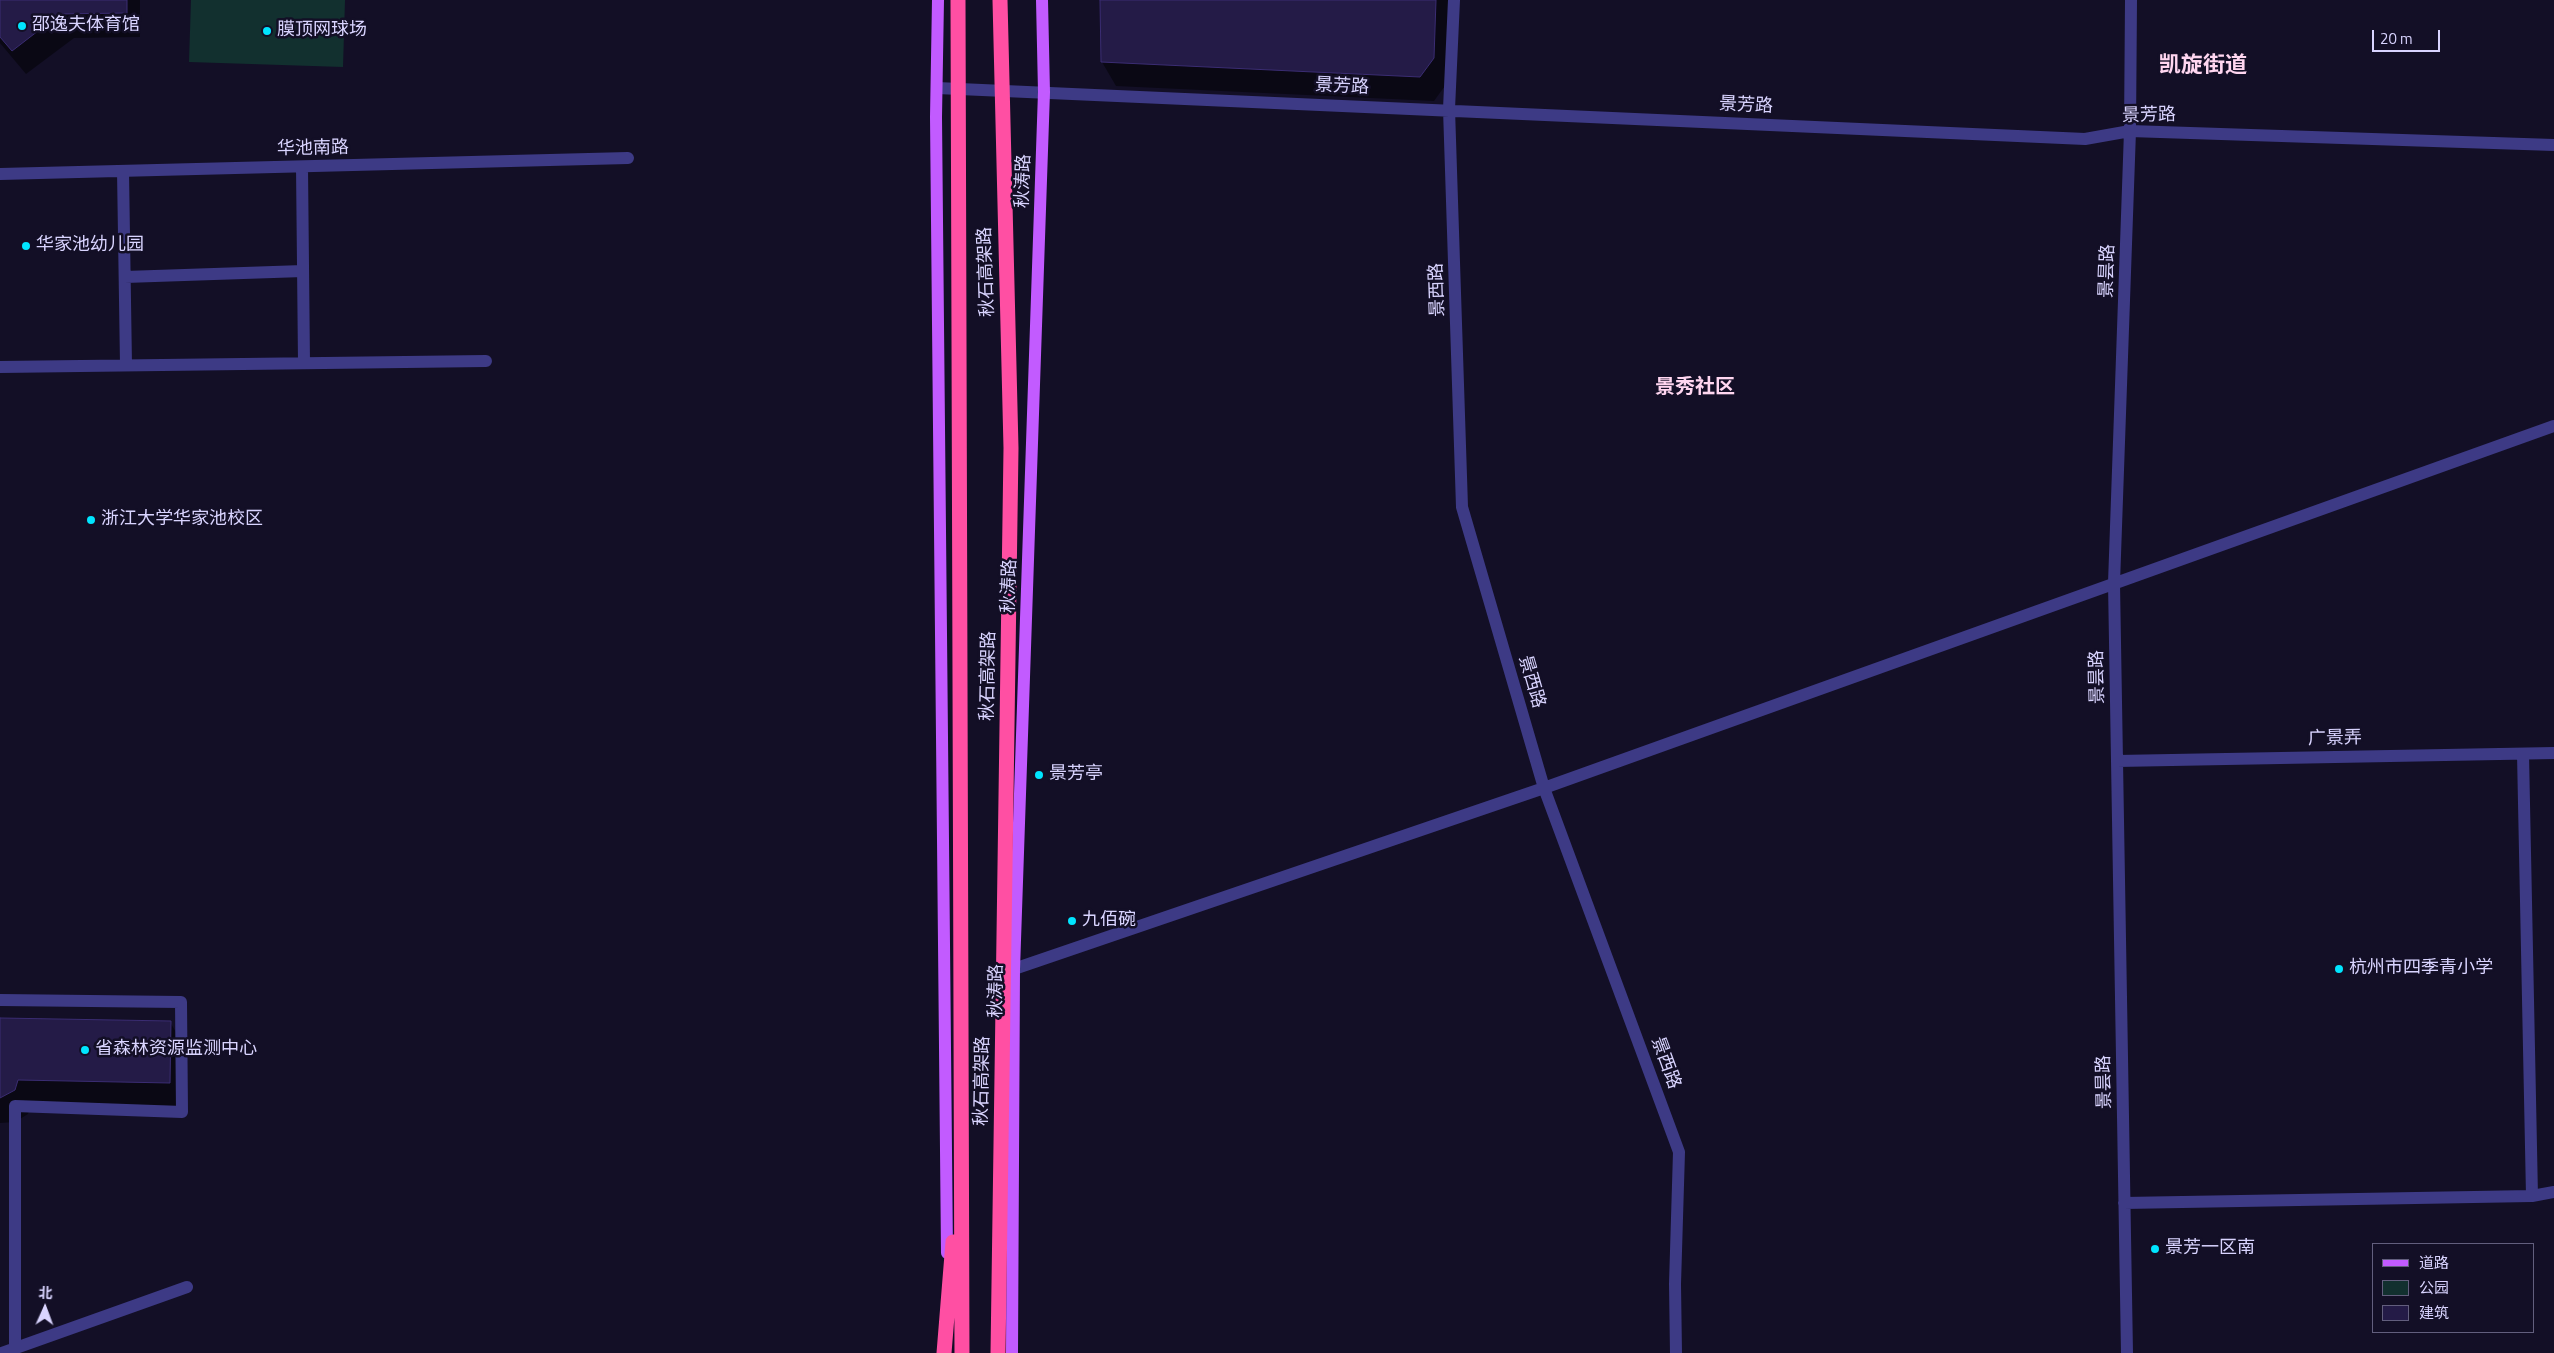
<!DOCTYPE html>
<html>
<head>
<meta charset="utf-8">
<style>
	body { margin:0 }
	#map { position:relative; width:2554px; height:1353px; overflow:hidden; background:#130f26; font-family:"Titillium Web","Noto Sans SC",sans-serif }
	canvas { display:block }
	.legend { position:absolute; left:2372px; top:1243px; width:162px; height:90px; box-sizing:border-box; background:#130f26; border:1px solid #625e7d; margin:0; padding:6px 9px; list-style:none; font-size:15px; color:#d9d4ff }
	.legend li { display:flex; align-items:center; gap:10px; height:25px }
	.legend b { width:25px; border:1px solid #625e7d }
	.north { position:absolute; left:20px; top:1283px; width:50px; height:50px; -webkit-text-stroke:4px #130f26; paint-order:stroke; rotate:2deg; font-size:14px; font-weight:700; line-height:20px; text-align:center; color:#d9d4ff }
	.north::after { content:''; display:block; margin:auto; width:18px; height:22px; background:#d9d4ff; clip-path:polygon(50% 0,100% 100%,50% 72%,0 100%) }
	.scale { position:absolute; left:2372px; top:30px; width:68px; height:22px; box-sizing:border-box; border:2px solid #d9d4ff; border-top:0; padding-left:6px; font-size:15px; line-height:18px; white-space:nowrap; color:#d9d4ff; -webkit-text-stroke:4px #130f26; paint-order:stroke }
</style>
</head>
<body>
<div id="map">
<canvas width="2554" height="1353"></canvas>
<ul class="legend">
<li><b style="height:6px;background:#c25bff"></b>道路</li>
<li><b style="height:14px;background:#12302f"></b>公园</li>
<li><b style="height:14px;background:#241b47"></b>建筑</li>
</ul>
<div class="north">北</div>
<div class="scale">20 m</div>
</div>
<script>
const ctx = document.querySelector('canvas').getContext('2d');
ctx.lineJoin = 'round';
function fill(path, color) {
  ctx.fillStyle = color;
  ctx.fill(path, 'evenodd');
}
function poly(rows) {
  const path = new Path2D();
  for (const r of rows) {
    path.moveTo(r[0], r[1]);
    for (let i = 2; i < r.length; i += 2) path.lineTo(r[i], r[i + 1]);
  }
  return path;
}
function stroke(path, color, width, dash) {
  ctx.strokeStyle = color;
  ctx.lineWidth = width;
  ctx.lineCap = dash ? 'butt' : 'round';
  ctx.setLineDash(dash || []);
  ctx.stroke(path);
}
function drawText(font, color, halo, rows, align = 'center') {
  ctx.font = font + ' "Titillium Web","Noto Sans SC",sans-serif';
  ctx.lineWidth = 5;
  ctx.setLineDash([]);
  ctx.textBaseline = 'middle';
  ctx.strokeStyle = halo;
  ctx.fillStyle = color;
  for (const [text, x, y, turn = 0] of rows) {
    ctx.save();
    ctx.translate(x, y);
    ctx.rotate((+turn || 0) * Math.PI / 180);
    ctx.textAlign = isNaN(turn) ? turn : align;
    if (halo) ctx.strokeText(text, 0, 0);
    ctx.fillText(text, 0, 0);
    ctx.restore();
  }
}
const green = poly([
	[191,0,345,0,343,67,189,62]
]);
const shadow = poly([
	[0,0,140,0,140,37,74,38,26,74,0,43],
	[1102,0,1450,0,1447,83,1434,101,1116,86,1102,62],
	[0,1019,170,1022,184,1046,183,1106,31,1104,28,1114,15,1122,0,1123]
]);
const building = poly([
	[0,0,127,0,127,13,60,14,12,51,0,37,0,0],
	[1100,0,1436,0,1434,58,1420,77,1101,62,1100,0],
	[0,1018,171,1021,170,1083,18,1080,15,1090,0,1098,0,1018]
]);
const minor = poly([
	[1454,0,1449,109,1462,507,1544,788,1679,1152,1675,1284,1676,1353],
	[937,88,2085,139,2130,131,2554,145],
	[302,167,304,363],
	[123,171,126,365],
	[0,174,628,158],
	[125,277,303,271],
	[0,367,486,361],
	[2523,754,2532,1196],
	[2117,761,2554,753],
	[1014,969,1544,788,2554,426],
	[0,1000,181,1002,182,1112,15,1106,15,1348],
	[2124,1203,2532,1196,2554,1192],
	[2,1353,187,1287],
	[2127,1353,2114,583,2130,131,2131,0]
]);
const major = poly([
	[938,0,936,117,947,1253],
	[1012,1353,1014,969,1044,92,1042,0]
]);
const highwayBridge = poly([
	[958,0,962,1353],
	[944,1353,953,1242],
	[998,1353,1011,448,1000,0]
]);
const markers = [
	[22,26,5,"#00e5ff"],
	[267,31,5,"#00e5ff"],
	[26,246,5,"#00e5ff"],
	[91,520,5,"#00e5ff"],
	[1039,775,5,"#00e5ff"],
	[1072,921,5,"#00e5ff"],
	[2339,969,5,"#00e5ff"],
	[85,1050,5,"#00e5ff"],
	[2155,1249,5,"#00e5ff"]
];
const poiNames = [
	["邵逸夫体育馆",32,26],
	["膜顶网球场",277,31],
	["华家池幼儿园",36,246],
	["浙江大学华家池校区",101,520],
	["景芳亭",1049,775],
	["九佰碗",1082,921],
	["杭州市四季青小学",2349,969],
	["省森林资源监测中心",95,1050],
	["景芳一区南",2165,1249]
];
const streetNames = [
	["景芳路",1342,87,3],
	["景芳路",1746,106,3],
	["景芳路",2149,116,-1],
	["华池南路",313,149,-1],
	["秋涛路",1024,181,-88],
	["景昙路",2108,271,-88],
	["秋石高架路",987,272,-92],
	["景西路",1438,290,-92],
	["秋涛路",1010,586,-88],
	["秋石高架路",989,676,-89],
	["景昙路",2098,677,-91],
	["景西路",1531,682,74],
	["广景弄",2335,739,-1],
	["秋涛路",997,991,-89],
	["景西路",1665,1063,70],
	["秋石高架路",983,1081,-89],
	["景昙路",2105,1082,-91]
];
const quarterNames = [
	["景秀社区",1695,388]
];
const districtNames = [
	["凯旋街道",2203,67]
];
fill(green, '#12302f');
fill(shadow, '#0007');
fill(building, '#241b47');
stroke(building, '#3b2d73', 1);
stroke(minor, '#3d3a85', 12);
stroke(major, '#c25bff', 12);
stroke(highwayBridge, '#ff4fa3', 15);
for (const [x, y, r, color] of markers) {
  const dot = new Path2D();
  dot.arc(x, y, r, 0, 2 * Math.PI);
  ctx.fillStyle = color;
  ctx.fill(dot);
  stroke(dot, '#130f26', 2);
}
drawText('18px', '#d9d4ff', '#130f26', poiNames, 'left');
drawText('18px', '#d9d4ff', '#130f26', streetNames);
drawText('bold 20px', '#ffd6f0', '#130f26', quarterNames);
drawText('bold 22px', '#ffd6f0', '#130f26', districtNames);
</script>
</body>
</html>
